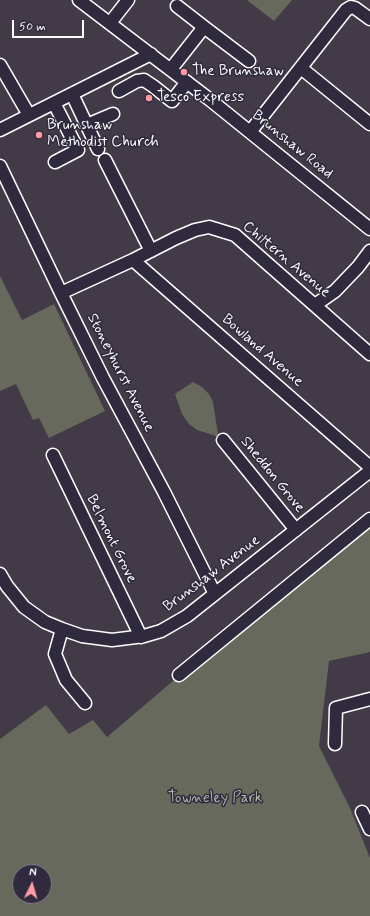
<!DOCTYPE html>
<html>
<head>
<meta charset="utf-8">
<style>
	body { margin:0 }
	#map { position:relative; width:370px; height:916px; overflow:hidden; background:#423a46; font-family:Mynerve,sans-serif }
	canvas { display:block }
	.north { position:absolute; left:12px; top:864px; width:40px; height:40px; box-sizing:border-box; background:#2f2a3d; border:1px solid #827f8b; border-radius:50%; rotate:5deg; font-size:11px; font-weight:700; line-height:16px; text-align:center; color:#fff }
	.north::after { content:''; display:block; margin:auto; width:14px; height:18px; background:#ff9aa2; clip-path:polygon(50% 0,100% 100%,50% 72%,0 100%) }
	.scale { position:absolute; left:12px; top:20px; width:72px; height:18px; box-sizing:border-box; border:2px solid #fff; border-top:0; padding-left:5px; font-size:12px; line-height:14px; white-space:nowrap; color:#fff; -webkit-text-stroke:3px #2f2a3d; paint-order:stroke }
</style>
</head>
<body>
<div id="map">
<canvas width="370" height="916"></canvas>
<div class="north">N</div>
<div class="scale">50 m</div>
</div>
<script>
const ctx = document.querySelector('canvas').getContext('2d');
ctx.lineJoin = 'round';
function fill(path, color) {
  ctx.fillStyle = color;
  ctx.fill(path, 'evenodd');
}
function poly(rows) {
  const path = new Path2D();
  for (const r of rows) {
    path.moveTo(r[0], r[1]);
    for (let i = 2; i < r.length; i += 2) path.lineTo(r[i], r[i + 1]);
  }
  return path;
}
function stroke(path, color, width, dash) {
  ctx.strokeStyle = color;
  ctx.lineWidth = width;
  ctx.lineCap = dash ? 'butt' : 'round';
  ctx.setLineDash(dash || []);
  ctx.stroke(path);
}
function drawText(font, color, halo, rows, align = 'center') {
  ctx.font = font + ' Mynerve,sans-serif';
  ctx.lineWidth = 3;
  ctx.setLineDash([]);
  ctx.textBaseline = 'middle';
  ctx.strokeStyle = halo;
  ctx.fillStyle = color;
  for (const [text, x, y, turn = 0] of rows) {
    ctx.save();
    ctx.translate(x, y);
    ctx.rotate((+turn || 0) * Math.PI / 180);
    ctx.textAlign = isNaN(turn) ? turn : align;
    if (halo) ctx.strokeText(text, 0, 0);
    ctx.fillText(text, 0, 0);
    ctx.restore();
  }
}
const green = poly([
	[247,0,292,0,274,21],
	[0,276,22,320,54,304,105,411,49,438,39,418,33,420,16,384,0,391],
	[193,382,202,387,209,394,213,402,218,434,216,436,197,430,189,424,182,414,175,394],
	[370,523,370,652,329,661,319,746,350,808,370,858,370,916,0,916,0,739,46,705,69,734,93,720,107,737,180,675],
	[20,872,44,872,44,896,20,896]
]);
const minor = poly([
	[79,0,209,99,370,229],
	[177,6,204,27],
	[110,23,128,0],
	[0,65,29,115],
	[301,68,370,124],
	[171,69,204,27,249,61],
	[119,91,137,81,144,80,153,86,172,101,187,82],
	[72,94,98,149],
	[54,103,78,150,55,162],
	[87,125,113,114],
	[0,130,151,54],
	[250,132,346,10,351,7,355,8,370,19],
	[105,160,151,251],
	[0,166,61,293,103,378,164,492,215,594],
	[133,260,370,467],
	[61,293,133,260,176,238,195,230,209,227,235,235,370,354],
	[315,305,335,291,358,267,370,251],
	[223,440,296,530],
	[53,455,141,637],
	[0,574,7,586,24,607,45,622,62,629,82,636,112,640,144,636,161,631,187,616,370,471],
	[62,629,55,654,66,680,85,703],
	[179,675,370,519],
	[335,744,336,708,370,699],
	[362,812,370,829]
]);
const markers = [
	[184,72,4,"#ff9aa2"],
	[149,98,4,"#ff9aa2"],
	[39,135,4,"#ff9aa2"]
];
const poiNames = [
	["The Brunshaw",192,72],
	["Tesco Express",157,98],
	["Brunshaw",47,126],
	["Methodist Church",47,143]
];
const streetNames = [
	["Brunshaw Road",292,145,39],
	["Chiltern Avenue",286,260,40],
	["Bowland Avenue",262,351,41],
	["Stoneyhurst Avenue",120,373,63],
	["Sheddon Grove",272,475,51],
	["Belmont Grove",111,539,64],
	["Brunshaw Avenue",212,574,-37]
];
const parkNames = [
	["Towneley Park",215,799]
];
fill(green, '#66695b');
stroke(minor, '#fff', 15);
stroke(minor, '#2f2a3d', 12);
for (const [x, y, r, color] of markers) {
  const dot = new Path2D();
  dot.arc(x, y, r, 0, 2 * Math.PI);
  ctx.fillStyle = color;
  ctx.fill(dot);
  stroke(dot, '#2f2a3d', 1.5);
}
drawText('15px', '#fff', '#2f2a3d', poiNames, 'left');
drawText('15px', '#fff', '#2f2a3d', streetNames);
drawText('15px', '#b2b4ad', '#2f2a3d', parkNames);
</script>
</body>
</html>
